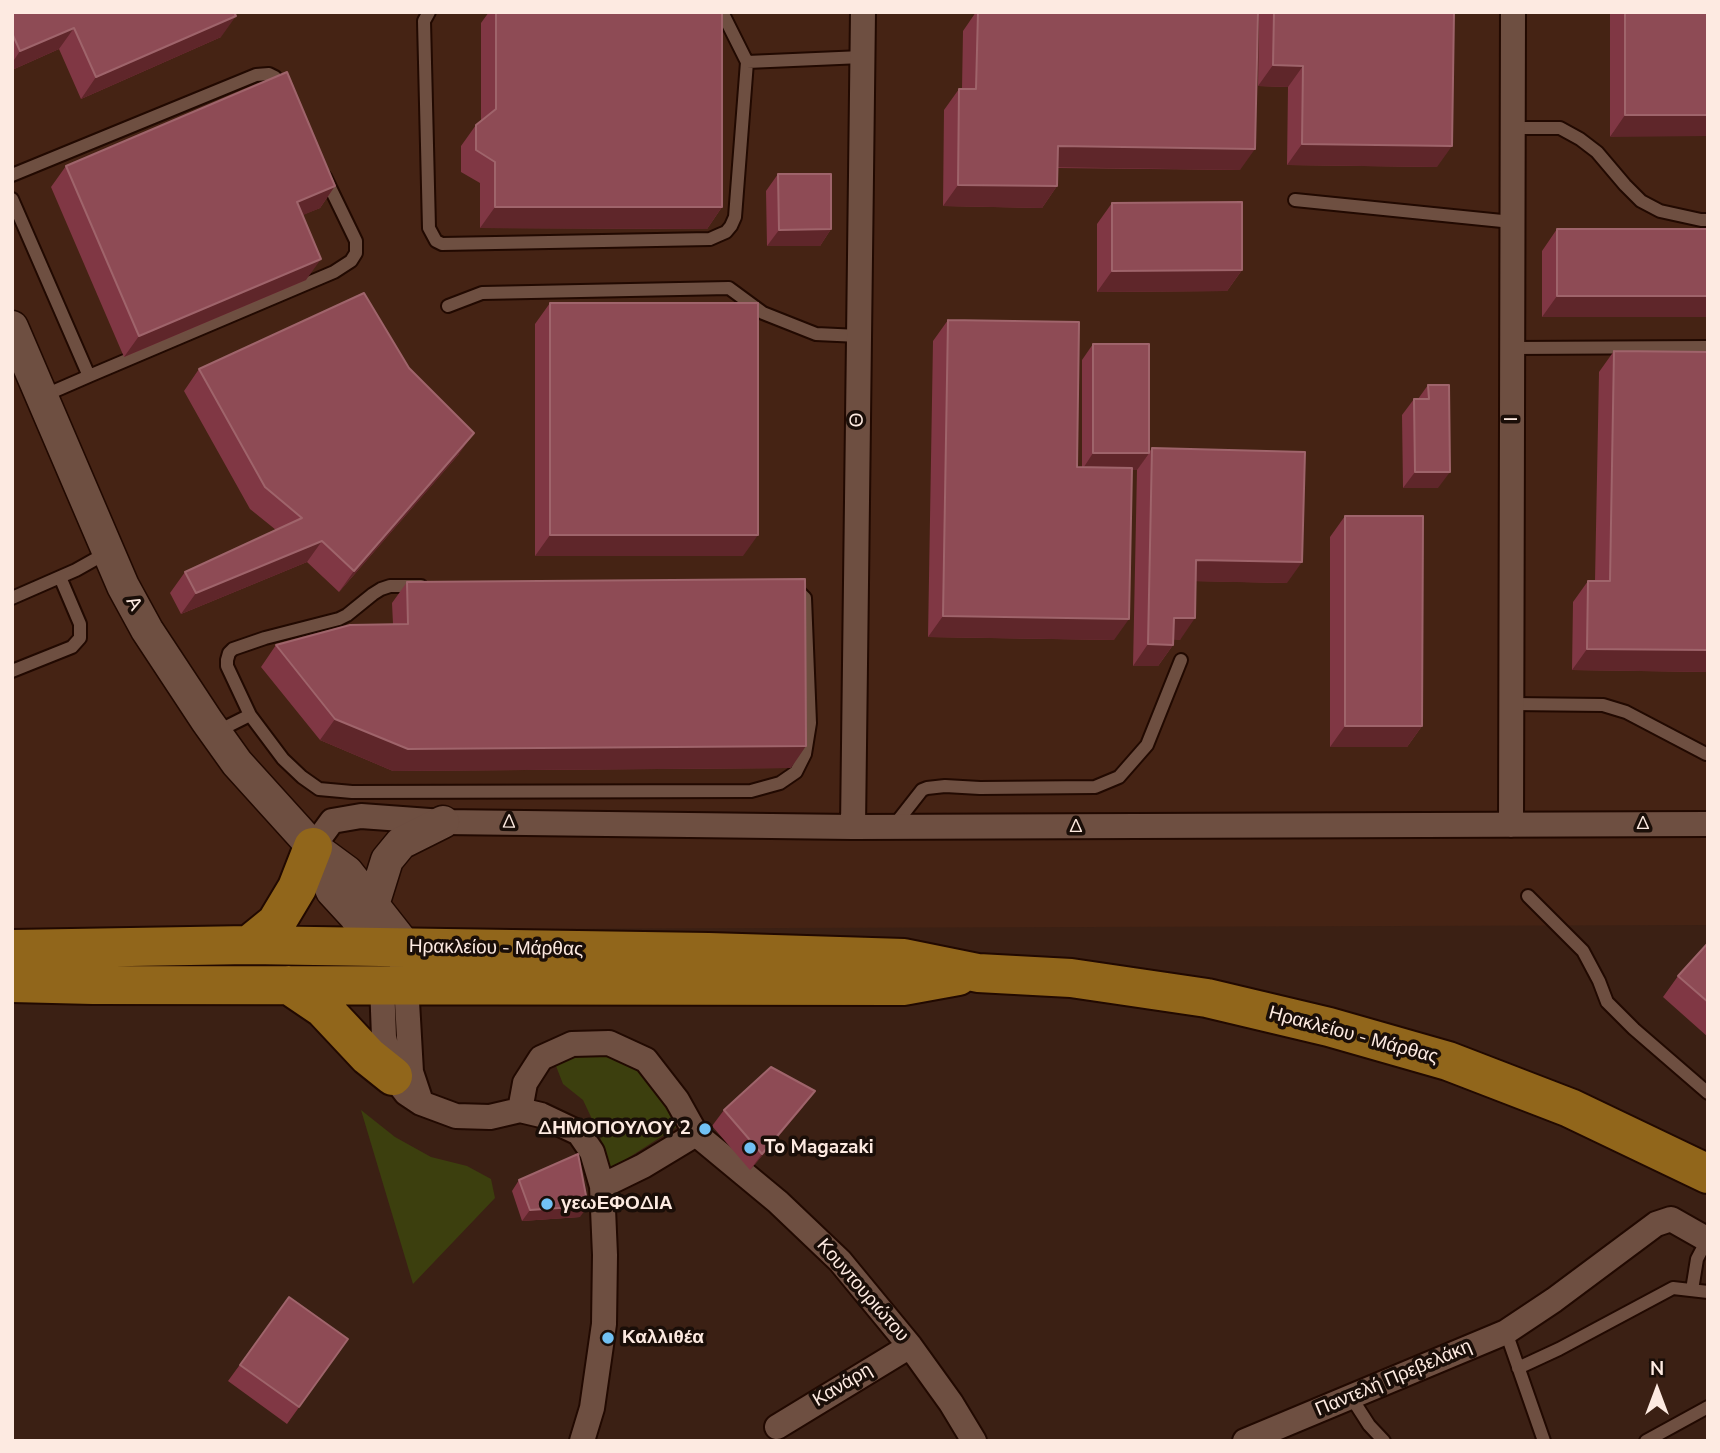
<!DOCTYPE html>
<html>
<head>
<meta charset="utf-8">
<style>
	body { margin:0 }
	#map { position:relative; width:1720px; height:1453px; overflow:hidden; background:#3b2014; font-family:"Nunito Sans",sans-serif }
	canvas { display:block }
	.frame { position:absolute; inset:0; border:14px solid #fdeae1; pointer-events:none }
	.north { position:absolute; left:1622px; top:1355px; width:70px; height:70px; -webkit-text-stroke:5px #1a0e08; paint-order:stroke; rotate:0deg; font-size:19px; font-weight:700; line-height:28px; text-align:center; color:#fdeae1 }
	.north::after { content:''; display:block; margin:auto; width:24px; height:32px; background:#fdeae1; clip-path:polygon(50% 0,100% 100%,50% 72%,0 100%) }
</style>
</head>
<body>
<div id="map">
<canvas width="1720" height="1453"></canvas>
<div class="frame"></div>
<div class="north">N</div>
</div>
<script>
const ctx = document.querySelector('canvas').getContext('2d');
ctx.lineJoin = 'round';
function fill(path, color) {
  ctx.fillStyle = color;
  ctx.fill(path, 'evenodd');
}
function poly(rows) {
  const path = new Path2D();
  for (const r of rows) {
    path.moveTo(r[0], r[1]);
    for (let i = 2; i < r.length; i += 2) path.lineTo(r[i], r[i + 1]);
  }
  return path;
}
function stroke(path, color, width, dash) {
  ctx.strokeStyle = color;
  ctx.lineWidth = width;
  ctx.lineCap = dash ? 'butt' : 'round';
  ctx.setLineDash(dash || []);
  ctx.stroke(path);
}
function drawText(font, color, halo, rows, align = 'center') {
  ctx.font = font + ' "Nunito Sans",sans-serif';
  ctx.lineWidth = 7;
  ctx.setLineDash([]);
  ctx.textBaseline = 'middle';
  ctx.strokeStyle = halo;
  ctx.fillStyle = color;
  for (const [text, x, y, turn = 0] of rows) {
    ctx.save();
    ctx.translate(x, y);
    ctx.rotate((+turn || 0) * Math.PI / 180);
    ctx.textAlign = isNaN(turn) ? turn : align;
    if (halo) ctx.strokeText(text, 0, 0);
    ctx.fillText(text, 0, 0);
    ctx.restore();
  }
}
const built = poly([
	[12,12,1708,12,1708,925,174,930,12,928]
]);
const green = poly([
	[596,1041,656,1072,681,1124,611,1169,599,1134,583,1100,563,1084,556,1066],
	[361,1110,395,1137,431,1157,467,1166,491,1179,495,1198,413,1284]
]);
const service = poly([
	[429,12,424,21,429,228,436,241,442,244,710,239,719,235,726,232,731,226,735,217,747,62,862,57],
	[722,12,747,62],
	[1513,128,1560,128,1580,139,1597,152,1625,185,1641,201,1660,211,1701,220,1708,220],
	[12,175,256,75,269,74,275,77,284,92],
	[12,199,89,376,43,396],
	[1295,200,1512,222],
	[448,306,482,293,729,288,763,313,816,334,859,336],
	[1512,348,1708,347],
	[89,376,334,272,351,261,356,253,356,241,325,177],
	[12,598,76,570,108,552],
	[12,671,72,647,80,638,80,624,60,577],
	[1512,704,1603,705,1626,712,1706,754],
	[250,715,227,666,227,660,229,653,233,649,265,638,339,619,347,615,373,594,381,589,390,586,421,586],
	[216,732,250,715,283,759,302,777,319,789,352,792,751,791,780,783,796,772,805,754,810,723,805,598,797,590,793,589],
	[893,827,922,790,927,788,945,786,980,788,1095,787,1119,777,1147,745,1181,660],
	[1528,896,1583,951,1599,981,1607,1002,1634,1029,1708,1093],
	[1692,1290,1697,1259,1707,1240],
	[1506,1332,1544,1441],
	[1518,1368,1559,1349,1673,1288,1708,1292],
	[1351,1397,1369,1425,1384,1441],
	[1646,1441,1708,1407]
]);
const minor = poly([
	[1511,825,1513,12],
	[853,827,863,12],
	[313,847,332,821,361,816,443,822,853,827,1708,824],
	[382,984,384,1037,393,1076,406,1093,421,1103,456,1116,490,1117,520,1110,541,1115,579,1133,592,1152,602,1186,605,1255,604,1324,592,1408,582,1441],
	[406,984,411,1072,420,1099],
	[520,1110,525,1083,541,1058,572,1044,609,1043,646,1060,677,1100,696,1134,778,1202,840,1261,910,1346,951,1403,974,1441],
	[602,1186,643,1166,696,1134],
	[777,1427,910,1346],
	[1245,1441,1506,1332,1554,1300,1656,1224,1671,1219,1708,1240]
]);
const tertiary = poly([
	[12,327,123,586,147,630,207,721,237,763,313,847,347,872,406,947,406,966],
	[315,851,332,891,355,916,366,931],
	[373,905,387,860,401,843,443,822]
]);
const primary = poly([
	[249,945,276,923,297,888,313,847],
	[12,949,249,945,709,952,904,958,978,973,1071,978,1207,998,1329,1027,1448,1061,1570,1108,1708,1174],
	[12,983,93,985,903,986,958,976],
	[289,985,323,1008,368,1056,393,1076]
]);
const wall = poly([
	[12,12,221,37,81,99,59,49,12,70],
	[489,12,722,12,722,207,707,229,480,228,480,183,461,172,461,146,476,125,481,121,481,23],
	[976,12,1258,12,1240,170,1057,168,1057,186,1042,208,943,206,944,110,959,89,962,89,963,31],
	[1259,12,1454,12,1437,167,1287,165,1288,87,1258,86],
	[1610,12,1708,12,1610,137],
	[66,166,335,186,320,208,302,215,306,280,124,357,51,187],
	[778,174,831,229,820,246,767,246,766,191],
	[1112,203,1242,270,1227,291,1097,292,1097,224],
	[1557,229,1708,229,1708,317,1542,317,1542,251],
	[550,303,743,556,535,556,535,324],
	[948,320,1077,467,1082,467,1082,360,1093,344,1149,453,1137,470,1132,470,1114,640,928,637,933,341],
	[1614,351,1708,352,1708,672,1572,670,1573,602,1588,581,1595,581,1599,372],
	[409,368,459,454,339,592,307,562,181,614,170,593,185,572,276,530,250,509,184,391,199,369],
	[1428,385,1438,488,1403,488,1402,415,1414,399,1418,399],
	[1152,448,1287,583,1196,581,1180,640,1174,639,1173,645,1158,666,1133,666,1137,470],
	[1345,516,1422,726,1407,747,1330,747,1330,537],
	[407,582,791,768,393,771,320,740,261,667,276,645,393,624,392,603],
	[1708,943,1708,1037,1663,997,1678,976],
	[803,1107,750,1170,712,1126,724,1110],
	[519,1180,580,1217,522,1221,512,1191],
	[289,1297,348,1339,287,1424,228,1381]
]);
const shadedWall = poly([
	[236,16,221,37,81,99,96,77],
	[74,28,59,49,12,70,12,63,20,51],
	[1273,65,1303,66,1288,87,1258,86],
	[1625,115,1708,115,1708,136,1610,137],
	[1302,144,1452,146,1437,167,1287,165],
	[1058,146,1255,149,1240,170,1043,167],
	[958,185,1057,186,1042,208,943,206],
	[335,186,320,208,282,224,297,202],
	[495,207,722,207,707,229,480,228],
	[831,229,820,246,767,246,779,230],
	[321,259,306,280,124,357,139,336],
	[1242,270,1227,291,1097,292,1112,271],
	[1557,296,1708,296,1708,317,1542,317],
	[474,433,459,454,339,592,354,571],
	[1093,453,1149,453,1137,470,1082,470],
	[1415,472,1450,472,1438,488,1403,488],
	[550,535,758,535,743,556,535,556],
	[322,541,307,562,181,614,196,593],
	[1196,560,1302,562,1287,583,1181,581],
	[943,616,1129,619,1114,640,928,637],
	[1174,618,1195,618,1180,640,1159,639],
	[1148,644,1173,645,1158,666,1133,666],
	[1587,649,1708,650,1708,672,1572,670],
	[335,719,806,746,791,768,393,771,320,740],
	[1345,726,1422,726,1407,747,1330,747],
	[815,1091,803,1107,750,1170,762,1154],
	[588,1206,580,1217,522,1221,530,1210]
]);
const building = poly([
	[12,12,234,12,236,16,96,77,74,28,20,51,12,33,12,12],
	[496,12,722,12,722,207,495,207,495,162,476,150,476,125,496,109,496,12],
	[978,12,1258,12,1255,149,1058,146,1057,186,958,185,959,89,976,89,978,12],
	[1274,12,1454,12,1452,146,1302,144,1303,66,1273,65,1274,12],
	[1625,12,1708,12,1708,115,1625,115,1625,12],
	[287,72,335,186,297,202,321,259,139,336,66,166,287,72],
	[778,174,831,174,831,229,779,230,778,174],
	[1242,202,1242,270,1112,271,1112,203,1242,202],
	[1557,229,1708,229,1708,296,1557,296,1557,229],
	[364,293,409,368,474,433,354,571,322,541,196,593,185,572,302,518,265,487,199,369,364,293],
	[550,303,758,303,758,535,550,535,550,303],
	[948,320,1079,322,1077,467,1132,468,1129,619,943,616,948,320],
	[1093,344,1149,344,1149,453,1093,453,1093,344],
	[1614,351,1708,352,1708,650,1587,649,1588,581,1610,581,1614,351],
	[1428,385,1449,385,1450,472,1415,472,1414,399,1429,399,1428,385],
	[1152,448,1305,452,1302,562,1196,560,1195,618,1174,618,1173,645,1148,644,1152,448],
	[1345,516,1423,516,1422,726,1345,726,1345,516],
	[805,579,806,746,408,749,335,719,276,645,350,625,408,624,407,582,805,579],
	[1708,943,1708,1002,1678,976,1708,943],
	[771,1067,815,1091,762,1154,724,1110,771,1067],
	[578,1154,588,1206,530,1210,519,1180,578,1154],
	[289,1297,348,1339,299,1407,240,1365,289,1297]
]);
const markers = [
	[705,1129,7,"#71c1f4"],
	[750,1148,7,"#71c1f4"],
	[547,1204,7,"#71c1f4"],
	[608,1338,7,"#71c1f4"]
];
const streetNames = [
	["Ι",1512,419,-90],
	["Θ",858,420,-89],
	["Α",133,604,62],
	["Δ",509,823,1],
	["Δ",1643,824],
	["Δ",1076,827],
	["Ηρακλείου - Μάρθας",496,949,1],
	["Ηρακλείου - Μάρθας",1353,1036,15],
	["Κουντουριώτου",862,1291,49],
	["Παντελή Πρεβελάκη",1394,1379,-23],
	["Κανάρη",843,1386,-31]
];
const poiNames = [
	["ΔΗΜΟΠΟΥΛΟΥ 2",691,1129,"right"],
	["To Magazaki",764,1148],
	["γεωΕΦΟΔΙΑ",561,1204],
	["Καλλιθέα",622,1338]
];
fill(built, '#452314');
fill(green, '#3c3f0e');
stroke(service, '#210901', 16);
stroke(minor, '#210901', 28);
stroke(tertiary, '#210901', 35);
stroke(primary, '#210901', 42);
stroke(service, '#6e4f41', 12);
stroke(minor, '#6e4f41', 24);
stroke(tertiary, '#6e4f41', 32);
stroke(primary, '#91661b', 38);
fill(wall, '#803744');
fill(shadedWall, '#5f262a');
fill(building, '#8e4b55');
stroke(building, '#9f646b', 2);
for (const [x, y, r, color] of markers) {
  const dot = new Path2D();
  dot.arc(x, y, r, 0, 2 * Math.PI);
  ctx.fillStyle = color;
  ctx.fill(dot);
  stroke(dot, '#1a0e08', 2.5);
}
drawText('19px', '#fdeae1', '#1a0e08', streetNames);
drawText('bold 19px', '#fdeae1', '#1a0e08', poiNames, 'left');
</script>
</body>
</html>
